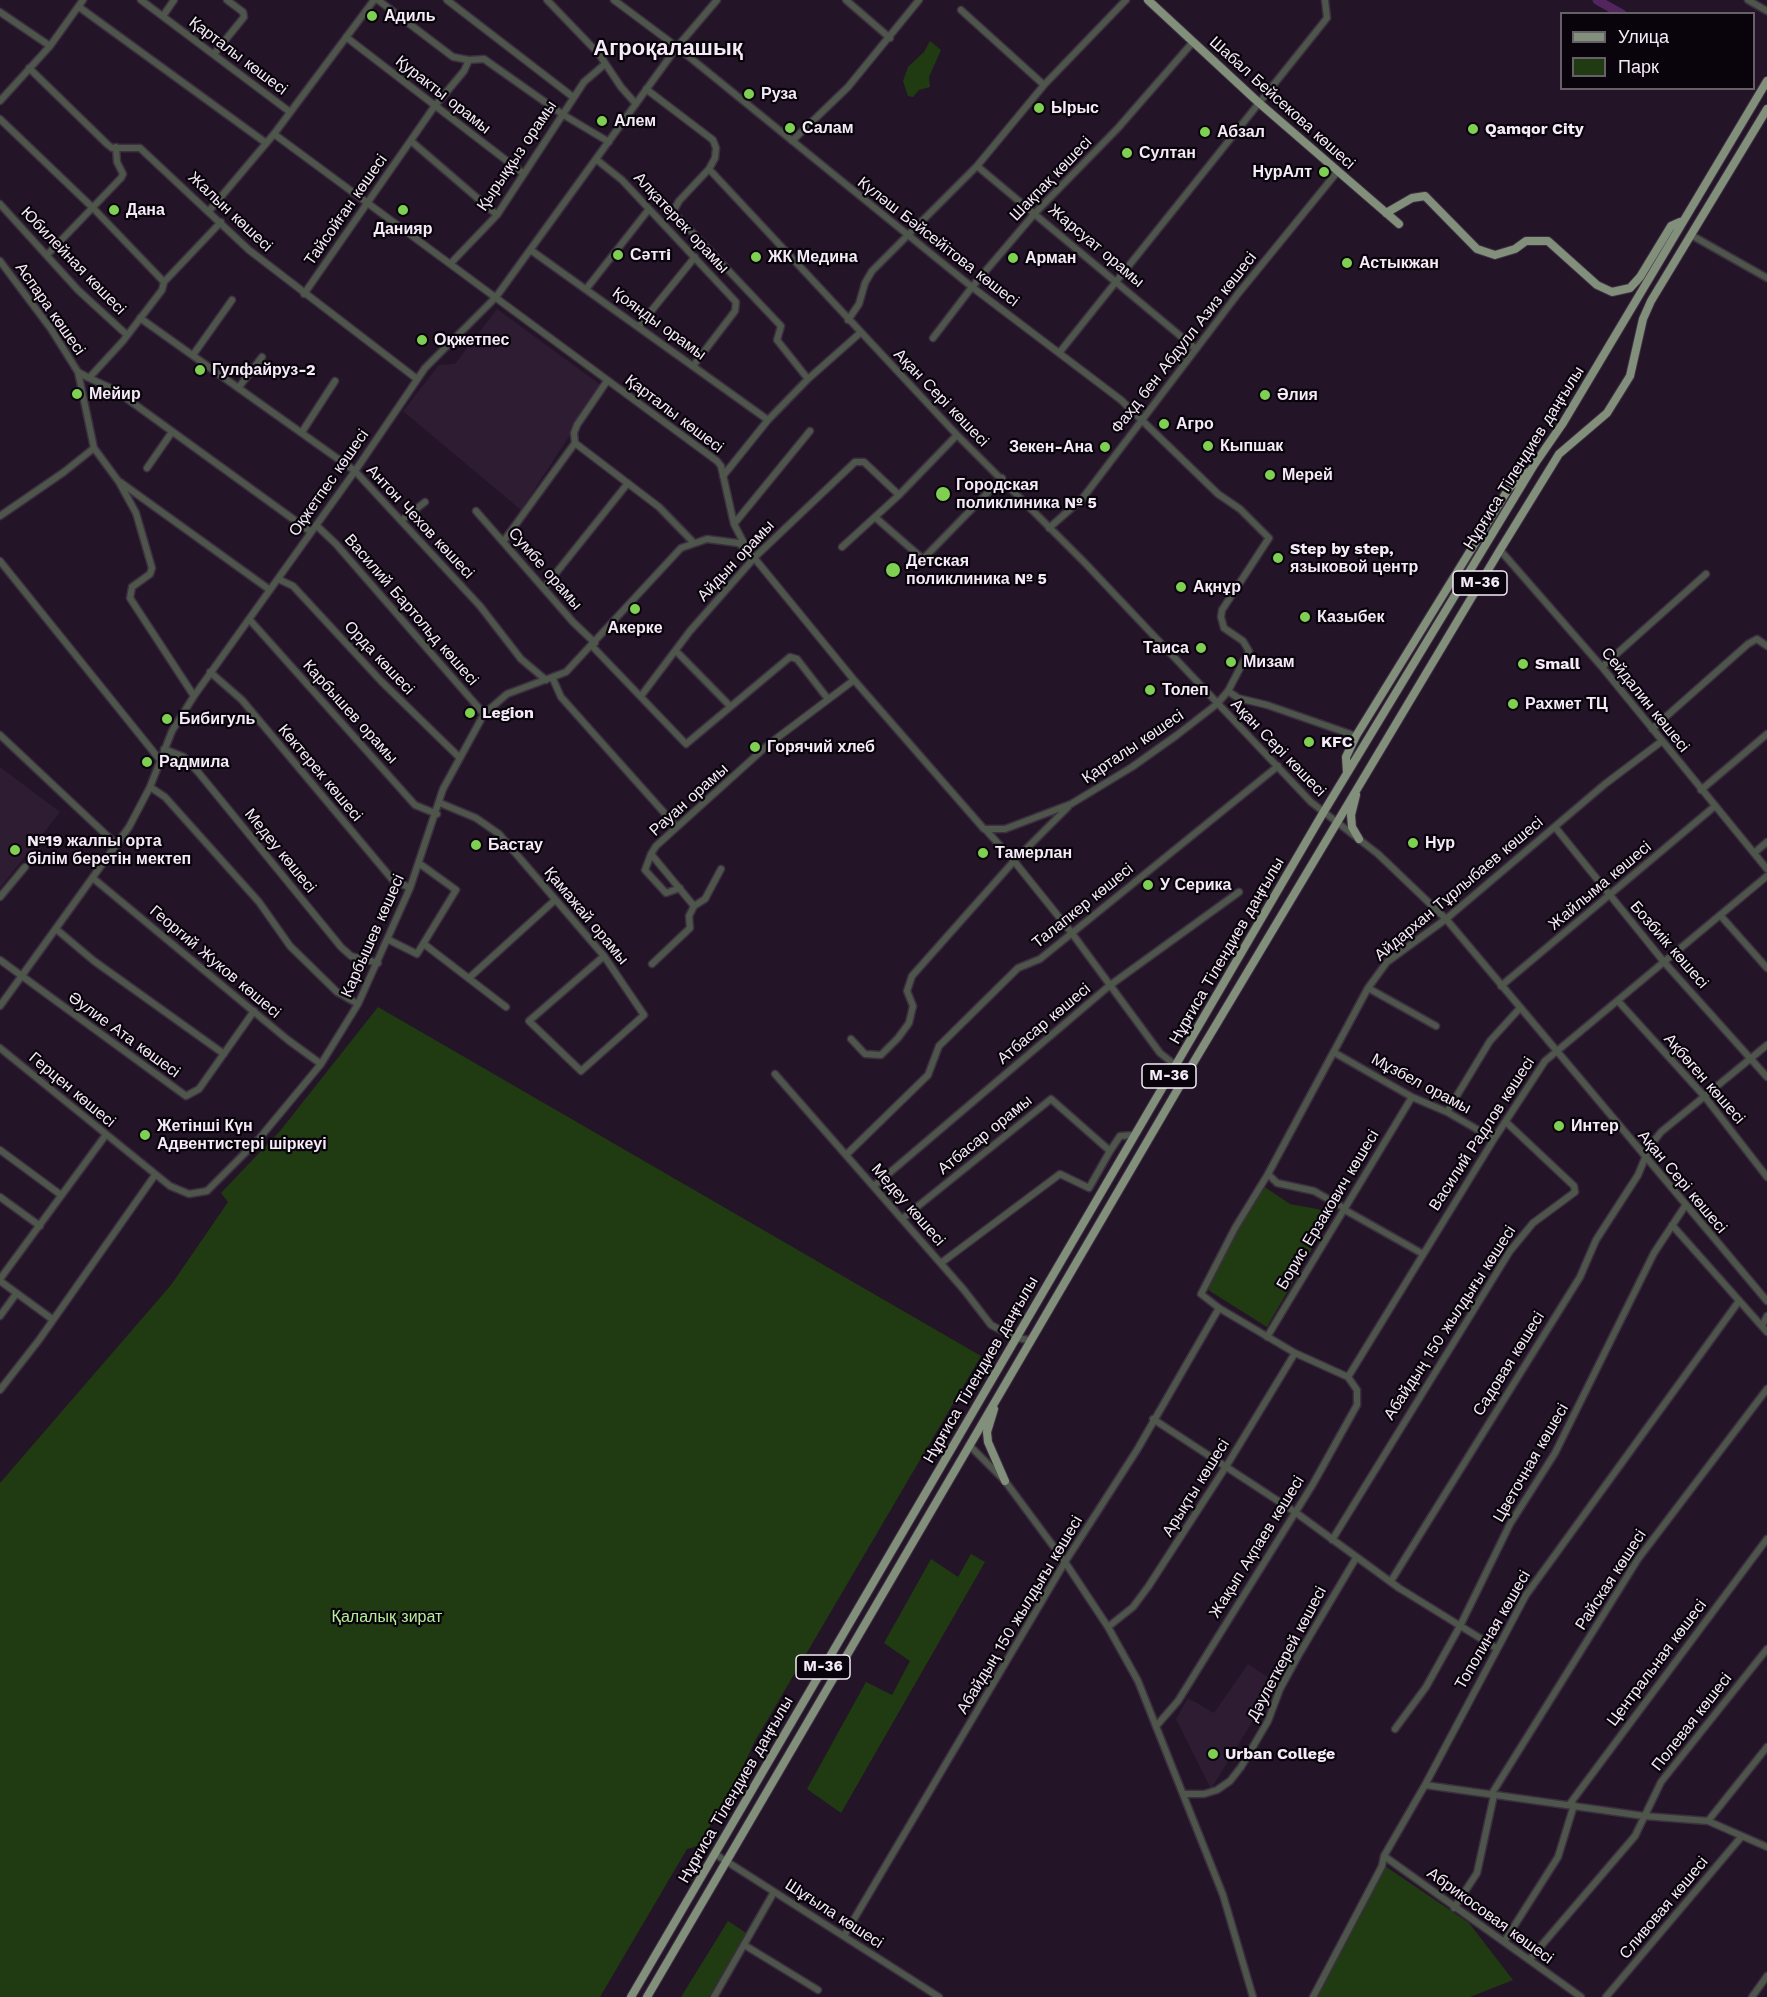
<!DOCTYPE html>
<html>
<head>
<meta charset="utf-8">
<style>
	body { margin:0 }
	#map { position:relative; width:1767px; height:1997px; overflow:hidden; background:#231527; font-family:"Work Sans",sans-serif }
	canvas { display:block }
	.legend { position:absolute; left:1560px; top:12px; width:195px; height:78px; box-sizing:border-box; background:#09040b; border:2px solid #676069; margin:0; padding:8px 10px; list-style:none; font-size:18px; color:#f5eaf7 }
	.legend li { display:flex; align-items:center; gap:12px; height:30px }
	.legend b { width:30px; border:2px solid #676069 }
</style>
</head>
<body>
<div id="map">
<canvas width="1767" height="1997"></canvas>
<ul class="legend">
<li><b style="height:8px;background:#818f7b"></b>Улица</li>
<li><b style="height:16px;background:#203b11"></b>Парк</li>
</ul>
</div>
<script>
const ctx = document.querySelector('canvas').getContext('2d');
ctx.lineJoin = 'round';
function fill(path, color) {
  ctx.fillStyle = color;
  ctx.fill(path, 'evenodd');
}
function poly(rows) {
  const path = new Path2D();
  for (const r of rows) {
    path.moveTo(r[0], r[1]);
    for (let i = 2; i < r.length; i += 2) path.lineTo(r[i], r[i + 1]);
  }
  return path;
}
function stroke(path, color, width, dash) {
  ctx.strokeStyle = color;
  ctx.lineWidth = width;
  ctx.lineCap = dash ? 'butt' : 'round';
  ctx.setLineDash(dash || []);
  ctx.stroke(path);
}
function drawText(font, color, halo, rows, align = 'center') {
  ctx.font = font + ' "Work Sans",sans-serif';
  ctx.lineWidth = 4.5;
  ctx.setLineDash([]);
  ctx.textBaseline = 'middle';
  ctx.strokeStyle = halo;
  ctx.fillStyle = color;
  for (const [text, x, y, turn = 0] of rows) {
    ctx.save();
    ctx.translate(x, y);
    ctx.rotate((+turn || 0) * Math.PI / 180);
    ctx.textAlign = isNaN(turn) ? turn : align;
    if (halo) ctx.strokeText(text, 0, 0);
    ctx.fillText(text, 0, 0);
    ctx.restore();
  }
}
const built = poly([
	[497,309,602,386,521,510,403,411,439,365,455,364],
	[0,767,60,812,0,888],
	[1248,1664,1276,1683,1211,1789,1176,1719,1188,1698,1214,1713]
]);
const green = poly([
	[930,41,941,50,929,77,930,87,919,90,913,97,908,96,903,81,908,67,924,52],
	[378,1007,981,1356,755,1741,734,1786,698,1846,687,1849,600,1997,0,1997,0,1483,171,1285,228,1202,221,1193,280,1131],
	[1263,1186,1290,1204,1333,1212,1267,1327,1205,1288],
	[971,1554,985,1562,841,1813,807,1789,866,1682,892,1695,910,1661,884,1643,931,1559,958,1577],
	[1385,1866,1469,1923,1513,1980,1470,1997,1317,1997],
	[728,1921,746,1933,709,1997,681,1997]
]);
const river = poly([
	[1597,0,1622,14]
]);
const minor = poly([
	[141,0,290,112],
	[378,0,453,57,469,60],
	[447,0,573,97],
	[547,0,599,54,621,87,636,104],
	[614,0,677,47,972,287,1121,400,1218,494,1240,509,1269,538,1222,610,1221,617,1224,628,1243,641,1249,651,1228,691],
	[846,0,890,38],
	[1748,0,1767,11],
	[79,7,266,143],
	[961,10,1044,85],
	[0,12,50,46],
	[163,16,174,0],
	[346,37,524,174],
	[214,54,244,17,243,12,227,0],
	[29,68,107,144,112,148,140,148,249,250,417,379],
	[646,89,713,140,716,148,715,158,709,169,679,201,673,212,781,326,777,340,808,379],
	[0,101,50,46,83,0],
	[0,119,93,208,164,282],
	[274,134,717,461,721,466,734,524,747,549,854,680,984,829,1005,829,1071,804,1132,767,1177,735,1217,704,1228,691,1238,698,1267,705,1356,736],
	[411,141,497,215],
	[792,141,848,87,919,0],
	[597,160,622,180,736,302,735,311,693,366],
	[977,166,1196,349],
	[709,169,957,435,1085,563,1311,802,1378,854,1446,919,1767,1301],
	[0,204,78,290,127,335],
	[209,211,274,134,374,0],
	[1691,235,1767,278],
	[532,251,768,420],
	[47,255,121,178,123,174,117,162,116,147],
	[0,261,51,329,78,372,94,448,119,482,136,513,152,568,150,574,132,587,130,598,194,696],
	[451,263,497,215,584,82,605,64],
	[587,288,649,209],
	[304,294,434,107,464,71,469,60,484,59,562,114,609,142],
	[140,318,355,471,480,606,521,659,546,680],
	[848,320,859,304,865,283,872,271,977,166,1044,85,1126,0],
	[639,326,695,257],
	[933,338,972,287,1035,213,1118,128,1193,42],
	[1059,353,1327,18,1325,0],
	[193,355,232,300],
	[78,372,89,378,123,341,162,290,164,282,221,222],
	[89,378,115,390,311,532],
	[239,387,262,357],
	[302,432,335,381],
	[575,443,659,507,693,542],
	[147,468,172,432],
	[723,476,768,420,808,379,860,333],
	[120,482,270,590],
	[476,511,573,622,595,643],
	[0,516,64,472,94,448],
	[876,518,923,559,1002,478],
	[402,520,425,502],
	[734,524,810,431],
	[316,525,336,544,484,714],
	[1049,528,1082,499,1237,295,1338,171],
	[503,542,575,443,574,433,577,425,607,381],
	[842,547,899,495,957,435],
	[1500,550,1602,667,1767,869],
	[0,561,160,760],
	[278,579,293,586,381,681,460,758],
	[544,588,628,483],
	[249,619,415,805,437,814],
	[592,646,686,744,790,657,797,659,828,699],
	[676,651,730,706],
	[1602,667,1706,574],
	[210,672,242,700,392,879,410,888],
	[553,679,561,697,676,826],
	[641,696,690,631,755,557,855,462,864,462,899,495],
	[1652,729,1748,644,1757,639,1767,646],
	[0,735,117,845],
	[164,749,184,757,198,772,341,947,351,956,378,963],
	[150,787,165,797,259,902,290,946,337,992,358,1004],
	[1701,790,1767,734],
	[440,803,476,818,499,834,604,956,644,1015,581,1071,529,1021,604,956],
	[1555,827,1664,962,1767,1077],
	[985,829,1014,861,1071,932,1160,1053,1187,1074],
	[1754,853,1767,842],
	[651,854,645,870,666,893,680,888],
	[94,879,288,1040,321,1064],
	[0,897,25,867],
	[694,906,705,899,721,869],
	[1720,915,1767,968],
	[56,929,94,961,224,1054],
	[389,940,417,954,456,890,420,864],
	[424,944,506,1007],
	[0,960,186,1096,199,1089,254,1011],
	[652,964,690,928,689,916,694,906,651,854,656,846,769,744,854,680],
	[469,978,555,900],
	[1501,986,1715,806],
	[1368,988,1436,1026],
	[1618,1001,1705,1097,1767,1177],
	[0,1006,129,827,150,787,172,731,194,696,355,471,425,368,496,297,677,47,717,0],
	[851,1039,865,1054,881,1055,898,1038,909,1023,913,1006,907,991,912,976,1014,861,1068,807],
	[0,1048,170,1186,189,1194,207,1191,258,1140,321,1064,358,1004,410,888,443,789,484,714,507,694,566,672,681,548,707,539,738,543,747,549],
	[1335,1053,1412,1097,1447,1112,1494,1139],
	[775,1074,964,1290,991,1325,1016,1338,1030,1340],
	[1447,1112,1490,1041,1520,1008],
	[0,1150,61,1195],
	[846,1155,928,1075,939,1046,1018,968,1040,959,1278,766],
	[874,1186,1109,986,1239,892],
	[0,1197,40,1226],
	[1344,1208,1314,1191,1277,1183,1268,1174,1368,988,1387,962,1446,919,1605,784,1662,741],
	[1345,1210,1423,1254],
	[902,1219,1051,1099,1110,1151,1120,1136,1134,1135],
	[1672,1225,1767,1332],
	[941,1263,1060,1174,1089,1188,1110,1151],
	[0,1279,105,1136],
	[0,1281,52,1319],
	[0,1316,16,1294],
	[1762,1326,1767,1316],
	[1267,1337,1412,1097],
	[1348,1377,1494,1139,1545,1061,1767,876],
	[0,1390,39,1340,155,1175],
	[1153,1419,1295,1512,1399,1588,1496,1648],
	[969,1445,1005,1481,1065,1562,1108,1627,1138,1681,1223,1895,1253,1997],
	[1332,1540,1510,1251,1533,1223,1575,1192,1574,1186,1506,1122],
	[1391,1581,1580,1277,1596,1240,1638,1175,1650,1146,1661,1132,1767,1045],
	[1108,1627,1133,1607,1148,1587,1227,1465,1295,1353],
	[1158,1724,1178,1701,1313,1484,1357,1405,1357,1390,1348,1377,1295,1353,1219,1308,1201,1294,1235,1228,1268,1174],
	[1395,1729,1426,1687,1460,1626,1510,1524,1555,1453,1654,1253,1685,1206],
	[1425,1785,1644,1816,1708,1821,1767,1847],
	[1183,1794,1204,1794,1217,1790,1230,1781,1241,1767,1268,1721,1280,1689,1298,1656,1356,1558],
	[1491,1795,1638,1559,1767,1389],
	[1569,1805,1767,1539],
	[1708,1821,1767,1747],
	[715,1854,939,1997],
	[1384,1856,1581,1997],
	[1454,1908,1477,1873,1494,1795],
	[844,1936,1065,1562,1137,1450,1219,1308],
	[1504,1942,1558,1857,1574,1805],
	[746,1946,818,1990],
	[1529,1960,1635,1836,1661,1782,1767,1649],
	[714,1997,774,1892],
	[1313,1997,1382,1866,1384,1856,1425,1785,1526,1595,1739,1301],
	[1606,1997,1742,1836],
	[1752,1997,1767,1976]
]);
const major = poly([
	[1148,0,1258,102,1399,224],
	[1386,213,1412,198,1425,196,1477,249,1495,255,1515,249,1526,241,1548,241,1597,285,1612,292,1630,288,1640,277,1671,226,1680,222],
	[1347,773,1346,757,1356,736,1509,488,1526,472],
	[1356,795,1351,815,1352,827,1359,839],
	[994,1409,987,1432,988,1442,1005,1481],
	[631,1997,1323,813,1534,465,1563,423,1767,81],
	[647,1997,1192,1065,1500,550,1559,454,1607,413,1630,376,1643,319,1651,301,1767,109]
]);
const markers = [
	[372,16,6,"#7fd052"],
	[749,94,6,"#7fd052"],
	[1039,108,6,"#7fd052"],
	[602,121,6,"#7fd052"],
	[790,128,6,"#7fd052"],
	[1473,129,6,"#7fd052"],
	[1205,132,6,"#7fd052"],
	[1127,153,6,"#7fd052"],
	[1324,172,6,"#7fd052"],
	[114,210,6,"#7fd052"],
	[403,210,6,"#7fd052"],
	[618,255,6,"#7fd052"],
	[756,257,6,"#7fd052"],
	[1013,258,6,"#7fd052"],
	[1347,263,6,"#7fd052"],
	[422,340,6,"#7fd052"],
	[200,370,6,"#7fd052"],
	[77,394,6,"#7fd052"],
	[1265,395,6,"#7fd052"],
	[1164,424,6,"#7fd052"],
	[1208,446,6,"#7fd052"],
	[1105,447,6,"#7fd052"],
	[1270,475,6,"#7fd052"],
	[943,494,8,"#7fd052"],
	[1278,558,6,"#7fd052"],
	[893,570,8,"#7fd052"],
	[1181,587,6,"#7fd052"],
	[635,609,6,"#7fd052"],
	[1305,617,6,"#7fd052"],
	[1201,648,6,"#7fd052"],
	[1231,662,6,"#7fd052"],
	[1523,664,6,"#7fd052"],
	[1150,690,6,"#7fd052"],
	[1513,704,6,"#7fd052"],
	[470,713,6,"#7fd052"],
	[167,719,6,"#7fd052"],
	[1309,742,6,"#7fd052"],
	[755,747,6,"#7fd052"],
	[147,762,6,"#7fd052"],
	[1413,843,6,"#7fd052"],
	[476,845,6,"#7fd052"],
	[15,850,6,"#7fd052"],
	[983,853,6,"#7fd052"],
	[1148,885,6,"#7fd052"],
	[1559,1126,6,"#7fd052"],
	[145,1135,6,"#7fd052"],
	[1213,1754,6,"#7fd052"]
];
const shields = [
	[1480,583,54],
	[1169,1076,54],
	[823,1667,54]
];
const shieldNames = [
	["M-36",1480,583],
	["M-36",1169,1076],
	["M-36",823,1667]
];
const poiNames = [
	["Адиль",384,16],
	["Руза",761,94],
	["Ырыс",1051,108],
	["Алем",614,121],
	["Салам",802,128],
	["Qamqor City",1485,129],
	["Абзал",1217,132],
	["Султан",1139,153],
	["НурАлт",1312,172,"right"],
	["Дана",126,210],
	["Данияр",403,229,"center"],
	["Сәттi",630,255],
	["ЖК Медина",768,257],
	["Арман",1025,258],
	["Астыкжан",1359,263],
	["Оқжетпес",434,340],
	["Гулфайруз-2",212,370],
	["Мейир",89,394],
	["Әлия",1277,395],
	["Агро",1176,424],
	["Кыпшак",1220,446],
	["Зекен-Ана",1093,447,"right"],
	["Мерей",1282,475],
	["Городская",956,485],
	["поликлиника № 5",956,503],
	["Step by step,",1290,549],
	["языковой центр",1290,567],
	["Детская",906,561],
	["поликлиника № 5",906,579],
	["Ақнұр",1193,587],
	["Казыбек",1317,617],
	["Акерке",635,628,"center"],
	["Таиса",1189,648,"right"],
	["Мизам",1243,662],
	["Small",1535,664],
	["Толеп",1162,690],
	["Рахмет ТЦ",1525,704],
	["Legion",482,713],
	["Бибигуль",179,719],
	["KFC",1321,742],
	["Горячий хлеб",767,747],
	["Радмила",159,762],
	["№19 жалпы орта",27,841],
	["білім беретін мектеп",27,859],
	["Нур",1425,843],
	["Бастау",488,845],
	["Тамерлан",995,853],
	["У Серика",1160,885],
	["Жетінші Күн",157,1126],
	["Адвентистері шіркеуі",157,1144],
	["Интер",1571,1126],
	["Urban College",1225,1754]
];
const streetNames = [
	["Қарталы көшесі",238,56,37],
	["Қуракты орамы",443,95,38],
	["Шабал Бейсекова көшесі",1282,103,42],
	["Қырыққыз орамы",517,156,-56],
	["Шақпақ көшесі",1051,179,-46],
	["Тайсойған көшесі",346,210,-55],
	["Жалын көшесі",230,212,43],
	["Алқатерек орамы",681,223,47],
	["Күләш Бәйсейітова көшесі",938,242,38],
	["Жарсуат орамы",1096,246,40],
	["Юбилейная көшесі",73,261,46],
	["Аспара көшесі",50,309,55],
	["Қоянды орамы",659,324,36],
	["Фахд бен Абдулл Азиз көшесі",1184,343,-52],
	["Ақан Сері көшесі",941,398,46],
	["Қарталы көшесі",674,414,37],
	["Нұрғиса Тілендиев даңғылы",1524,458,-58],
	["Оқжетпес көшесі",329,483,-55],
	["Антон Чехов көшесі",420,522,47],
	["Айдын орамы",736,561,-47],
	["Сумбе орамы",545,569,49],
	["Василий Бартольд көшесі",411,610,49],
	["Орда көшесі",379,658,47],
	["Сейдалин көшесі",1645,700,51],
	["Карбышев орамы",350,712,48],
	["Қарталы көшесі",1133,747,-34],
	["Ақан Сері көшесі",1278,748,46],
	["Көктерек көшесі",320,773,50],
	["Рауан орамы",689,800,-42],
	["Медеу көшесі",280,851,51],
	["Жайлыма көшесі",1600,886,-40],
	["Айдархан Тұрлыбаев көшесі",1459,889,-40],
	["Талапкер көшесі",1083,906,-39],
	["Қамажай орамы",586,916,50],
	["Карбышев көшесі",373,936,-66],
	["Бозбиік көшесі",1669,945,49],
	["Нұрғиса Тілендиев даңғылы",1227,951,-60],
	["Георгий Жуков көшесі",215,962,40],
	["Атбасар көшесі",1044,1024,-40],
	["Әулие Ата көшесі",124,1035,36],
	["Ақбөген көшесі",1704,1079,49],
	["Мұзбел орамы",1421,1084,28],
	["Герцен көшесі",72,1090,40],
	["Василий Радлов көшесі",1482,1134,-57],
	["Атбасар орамы",985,1135,-39],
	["Ақан Сері көшесі",1682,1182,50],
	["Медеу көшесі",908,1205,49],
	["Борис Ерзакович көшесі",1328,1210,-59],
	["Абайдың 150 жылдығы көшесі",1450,1323,-57],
	["Садовая көшесі",1509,1364,-58],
	["Нұрғиса Тілендиев даңғылы",981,1370,-60],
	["Цветочная көшесі",1531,1463,-60],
	["Арықты көшесі",1196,1488,-58],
	["Жақып Ақпаев көшесі",1257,1547,-58],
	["Райская көшесі",1611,1580,-57],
	["Абайдың 150 жылдығы көшесі",1020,1615,-59],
	["Тополиная көшесі",1493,1630,-60],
	["Дәулеткерей көшесі",1287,1654,-62],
	["Центральная көшесі",1657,1663,-53],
	["Полевая көшесі",1692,1722,-52],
	["Нұрғиса Тілендиев даңғылы",736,1790,-60],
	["Сливовая көшесі",1664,1908,-50],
	["Шұғыла көшесі",834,1914,33],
	["Абрикосовая көшесі",1490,1916,36]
];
const parkNames = [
	["Қалалық зират",387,1617]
];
const districtNames = [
	["Агроқалашық",668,49]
];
fill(built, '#2e1c33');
fill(green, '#203b11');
stroke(river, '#53255e', 9);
stroke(minor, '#3c2f40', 9);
stroke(major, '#3c2f40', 10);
stroke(minor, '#4e554b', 6);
stroke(major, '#818f7b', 8);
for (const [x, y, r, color] of markers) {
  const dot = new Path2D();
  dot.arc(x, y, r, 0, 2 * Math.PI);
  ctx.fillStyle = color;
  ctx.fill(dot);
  stroke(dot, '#09040b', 2);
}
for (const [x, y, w] of shields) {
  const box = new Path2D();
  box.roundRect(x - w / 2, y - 12, w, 24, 4.5);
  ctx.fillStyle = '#09040b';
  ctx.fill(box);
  stroke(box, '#f5eaf7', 1.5);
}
drawText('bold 15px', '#f5eaf7', null, shieldNames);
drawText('bold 16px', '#f5eaf7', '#09040b', poiNames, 'left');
drawText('16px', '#f5eaf7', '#09040b', streetNames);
drawText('16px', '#b3f195', '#09040b', parkNames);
drawText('bold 22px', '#f5eaf7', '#09040b', districtNames);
</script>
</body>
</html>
